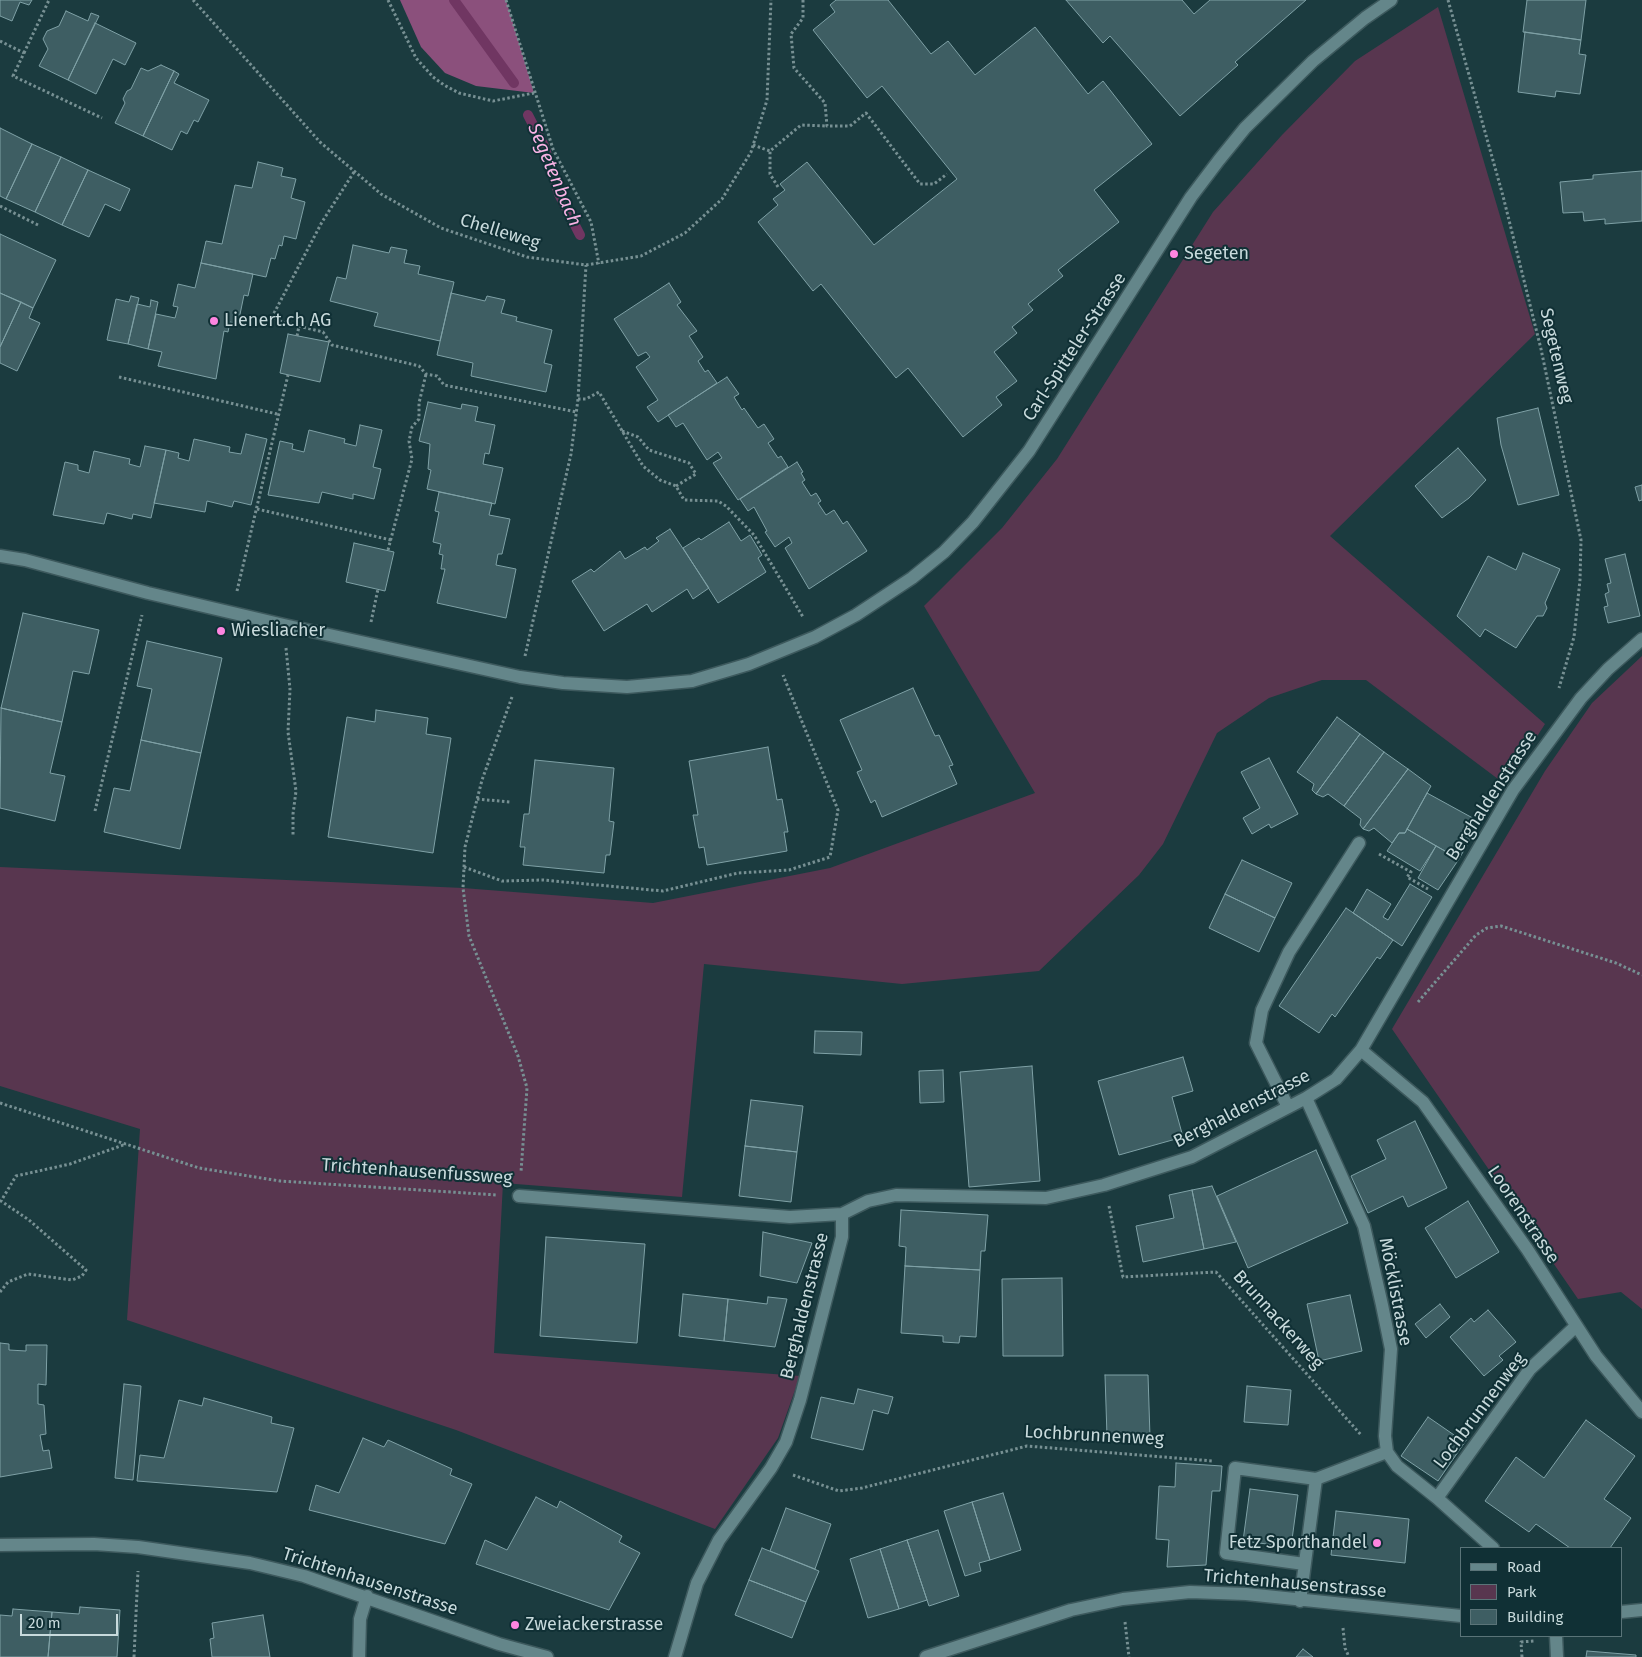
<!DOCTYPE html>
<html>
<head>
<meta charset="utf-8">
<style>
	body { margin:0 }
	#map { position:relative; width:1642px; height:1657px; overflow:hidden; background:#1b3b3f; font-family:"Fira Sans",sans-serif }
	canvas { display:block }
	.legend { position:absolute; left:1460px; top:1547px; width:162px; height:90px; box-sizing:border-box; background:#103035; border:1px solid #5a7478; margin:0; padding:6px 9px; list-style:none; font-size:15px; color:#c8dadc }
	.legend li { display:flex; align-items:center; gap:10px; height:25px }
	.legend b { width:25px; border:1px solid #5a7478 }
	.scale { position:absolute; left:20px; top:1614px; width:98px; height:22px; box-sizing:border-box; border:2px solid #c8dadc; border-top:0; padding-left:6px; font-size:15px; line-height:18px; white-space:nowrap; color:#c8dadc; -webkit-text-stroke:4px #103035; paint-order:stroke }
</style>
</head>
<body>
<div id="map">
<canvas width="1642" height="1657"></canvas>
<ul class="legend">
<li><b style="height:6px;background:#64868a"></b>Road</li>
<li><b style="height:14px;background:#58364f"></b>Park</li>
<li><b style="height:14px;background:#3e5e63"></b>Building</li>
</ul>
<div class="scale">20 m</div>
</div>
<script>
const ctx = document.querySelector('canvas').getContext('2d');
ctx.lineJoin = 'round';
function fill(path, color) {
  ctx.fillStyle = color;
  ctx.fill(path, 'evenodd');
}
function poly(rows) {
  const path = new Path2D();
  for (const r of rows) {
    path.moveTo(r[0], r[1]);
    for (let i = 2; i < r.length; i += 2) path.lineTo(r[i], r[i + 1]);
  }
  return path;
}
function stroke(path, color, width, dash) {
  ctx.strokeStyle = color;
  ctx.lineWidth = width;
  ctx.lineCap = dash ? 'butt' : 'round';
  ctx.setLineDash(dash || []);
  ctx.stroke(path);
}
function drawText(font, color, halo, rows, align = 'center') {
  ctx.font = font + ' "Fira Sans",sans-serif';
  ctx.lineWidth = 4;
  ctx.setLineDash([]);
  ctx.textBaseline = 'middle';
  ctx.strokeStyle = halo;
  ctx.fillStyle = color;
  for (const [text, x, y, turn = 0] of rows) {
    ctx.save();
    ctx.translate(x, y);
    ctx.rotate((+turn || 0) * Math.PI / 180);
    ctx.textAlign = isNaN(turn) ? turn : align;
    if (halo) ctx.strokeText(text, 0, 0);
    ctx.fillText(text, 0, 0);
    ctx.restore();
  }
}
const green = poly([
	[1438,7,1535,334,1330,536,1545,724,1506,785,1366,680,1322,680,1269,698,1217,733,1163,844,1139,875,1039,971,902,984,704,964,682,1197,503,1183,494,1353,800,1376,778,1438,715,1529,456,1430,127,1320,140,1129,0,1086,0,867,463,888,653,903,830,868,1035,793,924,606,1002,528,1057,459,1213,212,1282,135,1355,61],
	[1642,656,1642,1309,1621,1292,1578,1299,1392,1029,1545,771,1592,703]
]);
const forest = poly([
	[400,0,506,0,534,93,476,86,445,73,421,47]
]);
const stream = poly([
	[454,0,514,83],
	[528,115,544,146,559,194,580,235]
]);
const building = poly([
	[0,0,32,0,29,5,20,2,12,21,0,16,0,0],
	[836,0,888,0,931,54,948,41,975,75,1035,27,1088,94,1103,81,1152,144,1094,190,1119,222,1058,270,1063,276,1028,304,1033,310,1012,327,1017,333,994,352,1017,381,996,397,1002,405,963,437,908,368,896,378,821,284,813,291,758,222,778,205,773,199,785,190,780,184,807,162,874,245,957,179,882,86,867,98,813,30,835,12,830,5,836,0],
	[1066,0,1182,0,1194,14,1210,0,1306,0,1235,62,1238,65,1180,116,1110,36,1103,43,1066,0],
	[1527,0,1586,0,1581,40,1523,32,1527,0],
	[66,11,88,21,91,13,99,16,68,80,39,66,48,49,43,39,47,31,59,26,66,11],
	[95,23,136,43,125,65,113,59,96,94,68,80,95,23],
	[1525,32,1581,40,1579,54,1586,55,1580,94,1556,91,1555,97,1518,92,1525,32],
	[161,65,174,71,143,136,115,123,125,103,123,99,127,91,131,89,141,68,148,71,161,65],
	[174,71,179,74,174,83,209,100,198,122,194,120,187,134,181,131,172,150,143,136,174,71],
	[0,128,32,144,6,199,0,196,0,128],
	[32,144,61,157,35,212,6,199,32,144],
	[61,157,88,170,62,225,35,212,61,157],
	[258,162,283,168,281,176,296,179,291,198,305,202,296,239,284,236,282,246,279,245,275,259,271,258,266,277,201,263,206,241,222,244,235,185,252,188,258,162],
	[88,170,130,189,120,211,105,204,89,237,62,225,88,170],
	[1642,171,1642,221,1605,224,1605,219,1584,221,1583,212,1563,213,1560,182,1593,179,1593,175,1642,171],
	[0,234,56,260,33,308,0,293,0,234],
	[353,245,389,253,391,247,407,250,404,263,420,266,418,274,454,282,440,341,374,326,378,313,330,301,337,277,346,279,353,245],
	[201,263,253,274,248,296,244,295,238,324,230,322,228,332,224,331,216,379,158,366,162,352,148,349,156,314,175,318,178,307,173,306,178,284,195,288,201,263],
	[669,283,681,302,677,305,697,331,689,336,703,357,698,361,705,372,708,370,717,383,658,422,647,407,658,400,636,367,650,357,646,352,638,356,614,319,669,283],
	[0,293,21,302,0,347,0,293],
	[451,293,485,301,487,296,505,300,501,313,517,317,516,321,552,330,544,363,552,365,546,392,471,376,473,363,437,355,451,293],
	[131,296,139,298,128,344,107,340,116,299,129,302,131,296],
	[151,300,158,302,148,349,128,344,137,304,150,307,151,300],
	[21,302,33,308,29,318,40,323,17,371,0,363,0,347,21,302],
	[288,334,329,342,320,382,280,373,288,334],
	[727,377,739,394,734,397,742,410,744,408,758,428,764,424,774,439,768,443,778,458,781,456,788,467,738,500,713,463,722,458,718,452,707,460,683,423,676,427,668,415,727,377],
	[428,402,461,409,462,404,478,407,475,421,495,425,489,454,485,453,483,464,503,468,495,504,427,489,431,470,428,469,430,444,419,441,428,402],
	[1538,408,1559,495,1518,505,1501,445,1497,418,1538,408],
	[360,425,382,430,373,467,381,469,374,499,353,494,353,499,322,492,319,503,268,495,280,441,293,444,292,449,304,452,309,430,345,439,344,443,356,446,360,425],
	[246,434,267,439,251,505,234,501,232,507,207,501,205,512,154,503,166,450,179,453,178,458,189,461,194,439,230,447,229,452,241,454,246,434],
	[145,446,166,450,151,518,133,514,132,519,107,513,104,524,53,515,65,462,78,465,78,470,89,473,94,451,130,459,129,464,140,467,145,446],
	[1458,448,1486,480,1469,498,1442,518,1415,486,1458,448],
	[797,462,803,472,801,473,805,480,802,482,811,496,816,493,821,501,818,503,826,515,834,510,843,524,847,521,867,551,809,589,785,548,792,543,789,537,775,547,765,532,767,531,754,507,748,511,740,499,797,462],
	[1642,485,1642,500,1639,501,1635,487,1642,485],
	[439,492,492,503,489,515,510,519,502,554,498,554,496,565,516,569,506,618,437,603,445,569,441,569,443,555,439,554,441,544,433,542,439,512,435,511,439,492],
	[729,522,741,541,750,535,762,555,758,558,766,572,718,603,683,548,699,538,701,540,729,522],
	[670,529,709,588,693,599,687,589,652,612,647,604,604,631,572,581,591,569,594,572,620,551,625,559,645,547,647,550,659,541,656,538,670,529],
	[354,543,394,552,385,591,346,582,354,543],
	[1523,553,1560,569,1545,603,1547,608,1543,616,1537,616,1516,648,1485,629,1480,637,1457,616,1488,556,1516,570,1523,553],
	[1625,554,1640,616,1608,623,1604,607,1608,606,1605,594,1609,592,1607,584,1611,583,1605,559,1625,554],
	[23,613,99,630,89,674,73,671,62,722,1,708,23,613],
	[147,641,222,658,201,753,141,740,152,689,137,686,147,641],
	[913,688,935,736,939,735,953,765,949,766,957,784,882,817,875,800,871,803,857,772,862,770,840,720,913,688],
	[1,708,62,722,50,773,65,776,55,821,0,808,1,708],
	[376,710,428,718,426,734,451,738,433,853,328,837,347,717,375,722,376,710],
	[1337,717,1360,734,1316,794,1312,790,1314,784,1297,772,1337,717],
	[1360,734,1384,752,1344,806,1328,794,1323,797,1316,794,1360,734],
	[141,740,201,753,180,849,104,832,114,788,130,791,141,740],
	[768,747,777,800,782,799,788,832,784,832,787,851,707,865,704,847,699,848,693,815,698,815,689,761,768,747],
	[1384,752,1408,769,1363,829,1360,825,1361,819,1344,806,1384,752],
	[1269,758,1298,814,1271,828,1269,824,1252,834,1243,818,1260,808,1241,772,1269,758],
	[535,760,614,768,609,821,614,822,610,855,606,855,604,873,523,865,525,847,520,847,524,814,529,814,535,760],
	[1408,769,1431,786,1405,833,1399,833,1392,843,1374,828,1369,831,1363,829,1408,769],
	[1427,793,1480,822,1459,859,1407,829,1427,793],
	[1407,829,1436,846,1420,871,1387,851,1399,833,1405,833,1407,829],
	[1436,846,1459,859,1438,890,1418,878,1436,846],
	[1242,860,1292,883,1275,918,1225,894,1242,860],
	[1410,884,1432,897,1402,946,1353,913,1367,889,1391,904,1383,917,1388,920,1410,884],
	[1225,894,1275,918,1259,952,1209,928,1225,894],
	[1346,908,1393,940,1380,959,1377,957,1335,1017,1332,1014,1319,1033,1279,1006,1346,908],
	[815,1031,862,1032,861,1055,814,1053,815,1031],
	[1183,1057,1193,1091,1172,1097,1183,1137,1119,1155,1098,1081,1183,1057],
	[1032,1066,1040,1181,969,1187,960,1072,1032,1066],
	[943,1070,944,1102,920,1103,919,1071,943,1070],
	[751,1100,803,1106,797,1152,745,1146,751,1100],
	[1415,1121,1447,1188,1408,1207,1403,1196,1368,1213,1351,1176,1386,1159,1377,1140,1415,1121],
	[745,1146,797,1152,791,1202,739,1196,745,1146],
	[1316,1150,1348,1223,1248,1268,1217,1196,1316,1150],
	[1212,1186,1236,1242,1204,1249,1192,1190,1212,1186],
	[1192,1190,1204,1249,1143,1262,1136,1226,1174,1218,1169,1195,1192,1190],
	[1468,1201,1499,1252,1456,1278,1425,1228,1468,1201],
	[901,1210,988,1215,985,1251,981,1251,980,1270,905,1266,906,1247,899,1246,901,1210],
	[763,1232,812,1243,797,1283,760,1276,763,1232],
	[546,1237,645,1244,637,1343,540,1336,546,1237],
	[905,1266,980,1270,976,1337,960,1336,959,1343,943,1342,943,1336,901,1333,905,1266],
	[1062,1278,1063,1356,1003,1356,1002,1279,1062,1278],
	[683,1294,728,1299,724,1341,679,1336,683,1294],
	[1350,1295,1362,1351,1319,1361,1307,1304,1350,1295],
	[768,1297,787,1299,775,1347,724,1341,728,1299,767,1304,768,1297],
	[1440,1304,1450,1317,1426,1338,1415,1324,1440,1304],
	[1488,1310,1516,1342,1499,1356,1503,1360,1484,1376,1450,1337,1471,1318,1474,1322,1488,1310],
	[0,1343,9,1344,9,1350,26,1351,26,1345,47,1345,46,1385,38,1384,38,1404,44,1405,46,1434,40,1435,43,1451,49,1450,52,1468,0,1477,0,1343],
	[1105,1375,1148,1375,1150,1437,1107,1436,1105,1375],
	[124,1384,141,1386,133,1480,115,1478,124,1384],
	[1247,1386,1291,1390,1288,1425,1244,1422,1247,1386],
	[858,1389,893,1397,888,1414,873,1410,863,1450,811,1438,821,1397,854,1404,858,1389],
	[204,1398,272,1417,271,1423,294,1428,277,1492,137,1481,140,1455,164,1458,179,1400,202,1406,204,1398],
	[1428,1417,1457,1437,1462,1431,1469,1436,1438,1481,1401,1456,1428,1417],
	[1586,1420,1635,1456,1604,1499,1631,1518,1610,1548,1570,1548,1536,1524,1529,1532,1485,1501,1516,1457,1544,1478,1586,1420],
	[363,1438,384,1447,388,1440,452,1469,450,1475,472,1484,445,1544,309,1510,316,1485,339,1493,363,1438],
	[1176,1463,1222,1466,1220,1491,1212,1491,1206,1565,1167,1567,1169,1540,1156,1539,1159,1486,1175,1487,1176,1463],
	[1250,1489,1298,1495,1291,1547,1243,1541,1250,1489],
	[1003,1493,1021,1550,990,1560,972,1502,1003,1493],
	[536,1497,557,1508,560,1501,622,1536,619,1542,640,1553,609,1610,476,1564,485,1540,507,1550,536,1497],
	[972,1502,990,1560,979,1563,981,1571,965,1576,944,1511,972,1502],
	[786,1508,831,1524,815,1569,770,1551,786,1508],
	[1336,1511,1409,1519,1405,1563,1331,1555,1336,1511],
	[938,1530,959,1596,929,1606,907,1540,938,1530],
	[907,1540,927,1600,899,1609,880,1549,907,1540],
	[762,1548,819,1571,806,1602,749,1580,762,1548],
	[880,1549,899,1609,868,1618,850,1559,880,1549],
	[749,1580,806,1602,792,1638,735,1615,749,1580],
	[80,1607,120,1610,117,1657,48,1657,52,1612,79,1614,80,1607],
	[13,1609,52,1612,48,1657,0,1657,0,1615,12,1616,13,1609],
	[263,1615,270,1657,212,1657,210,1639,214,1638,212,1623,263,1615],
	[1303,1649,1313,1657,1296,1657,1303,1649],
	[1587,1651,1636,1655,1636,1657,1586,1657,1587,1651]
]);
const path = poly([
	[193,0,320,142,381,194,441,228,527,257,586,265,641,256,685,233,722,199,751,152,767,100,771,0],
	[388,0,416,58,433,77,444,85,459,93,493,101,534,93],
	[506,0,553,149,591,222,599,264],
	[803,0,803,18,791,34,794,68,825,103,827,126,850,126,866,113,920,184,934,184,947,174],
	[1448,0,1503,196,1541,349,1581,540,1580,580,1574,637,1559,688],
	[0,41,24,53,13,76,102,118],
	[24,53,49,0],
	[753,145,770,151],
	[354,172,322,222,272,317,282,322,323,332,332,345,419,366,426,374,437,376,444,385,576,412],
	[778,187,770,174,770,151,801,125,827,126],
	[0,206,38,225],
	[297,336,299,326],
	[119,377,277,414],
	[578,399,586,399,599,392,643,466,660,480,676,486,684,500,718,501,726,506,754,535,803,617],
	[622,431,638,437,649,450,689,463,696,474,676,486],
	[257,509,391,540],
	[388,550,412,459,409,441,412,427,419,419,419,403,426,374],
	[237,591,288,375],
	[371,622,378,589],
	[286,648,290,689,288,732,296,791,293,814,293,836],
	[525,656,571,454,578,399,586,265],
	[512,697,482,780,465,847,463,888,469,936,518,1056,527,1088,521,1172],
	[477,799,510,802],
	[95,811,142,615],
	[1379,854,1411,872,1407,877,1428,889],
	[464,867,502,881,543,880,663,891,738,873,789,870,830,857,838,810,783,675],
	[1418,1002,1476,935,1487,928,1501,926,1616,963,1642,975],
	[0,1103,199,1168,280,1181,497,1195],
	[1109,1206,1123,1277,1216,1272,1362,1436],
	[0,1292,8,1282,28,1274,72,1280,82,1276,86,1270,29,1220,1,1201,16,1176,70,1164,126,1144],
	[793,1475,839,1491,862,1488,1027,1446,1213,1461],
	[1125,1622,1129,1657],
	[1343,1628,1345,1648,1349,1657],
	[134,1657,138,1571],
	[1522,1657,1521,1642,1534,1641]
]);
const minor = poly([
	[0,556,25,560,148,593,284,625,520,677,563,683,627,687,692,681,749,664,815,637,856,615,912,578,944,552,973,522,1029,451,1191,197,1219,160,1245,128,1313,61,1365,18,1391,0],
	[1361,1050,1423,1102,1527,1249,1596,1356,1642,1412],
	[1306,1098,1364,1226,1382,1305,1391,1349,1385,1436,1387,1452,1397,1466,1437,1498,1493,1548],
	[1288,1107,1256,1043,1262,1010,1289,952,1359,843],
	[519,1196,790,1217,842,1214,868,1201,896,1195,1046,1198,1104,1185,1192,1157,1306,1098,1336,1079,1361,1050,1513,790,1581,698,1608,669,1642,639],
	[1437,1498,1530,1369,1575,1327],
	[0,1545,94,1544,138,1547,250,1563,304,1576,499,1644,547,1657],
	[1304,1564,1226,1553,1235,1468,1316,1479,1387,1452],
	[1300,1601,1316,1479],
	[1621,1612,1642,1610],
	[1556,1636,1557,1657],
	[359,1657,360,1619,367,1596],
	[675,1657,697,1583,719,1540,771,1468,786,1442,800,1400,842,1237,842,1214],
	[926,1657,1071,1610,1123,1599,1190,1592,1246,1594,1461,1616]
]);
const markers = [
	[1174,254,5,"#fe85e0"],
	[214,321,5,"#fe85e0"],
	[221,631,5,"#fe85e0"],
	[1377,1543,5,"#fe85e0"],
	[515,1625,5,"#fe85e0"]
];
const streetNames = [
	["Chelleweg",500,232,17],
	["Carl-Spitteler-Strasse",1075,347,-57],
	["Segetenweg",1556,356,77],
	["Berghaldenstrasse",1492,796,-57],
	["Berghaldenstrasse",1242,1109,-27],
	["Trichtenhausenfussweg",417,1172,4],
	["Loorenstrasse",1523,1215,56],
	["Möcklistrasse",1395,1292,79],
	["Berghaldenstrasse",805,1306,-76],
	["Brunnackerweg",1278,1320,48],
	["Lochbrunnenweg",1480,1411,-53],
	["Lochbrunnenweg",1094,1436,3],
	["Trichtenhausenstrasse",370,1582,18],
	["Trichtenhausenstrasse",1295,1584,5]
];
const poiNames = [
	["Segeten",1184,254],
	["Lienert.ch AG",224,321],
	["Wiesliacher",231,631],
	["Fetz Sporthandel",1367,1543,"right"],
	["Zweiackerstrasse",525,1625]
];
const waterNames = [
	["Segetenbach",554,175,67]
];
fill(green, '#58364f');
fill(forest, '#8b507c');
stroke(stream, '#703662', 10);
fill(building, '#3e5e63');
stroke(building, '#7fa1a6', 1);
stroke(minor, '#3d595d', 15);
stroke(path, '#779093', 3, [2.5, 2.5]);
stroke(minor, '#64868a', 12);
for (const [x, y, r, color] of markers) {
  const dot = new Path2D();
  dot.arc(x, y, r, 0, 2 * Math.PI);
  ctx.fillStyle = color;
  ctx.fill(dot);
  stroke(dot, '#103035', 2);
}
drawText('18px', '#c8dadc', '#103035', streetNames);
drawText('18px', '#c8dadc', '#103035', poiNames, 'left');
drawText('italic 19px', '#f9b3e5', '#103035', waterNames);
</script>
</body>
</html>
